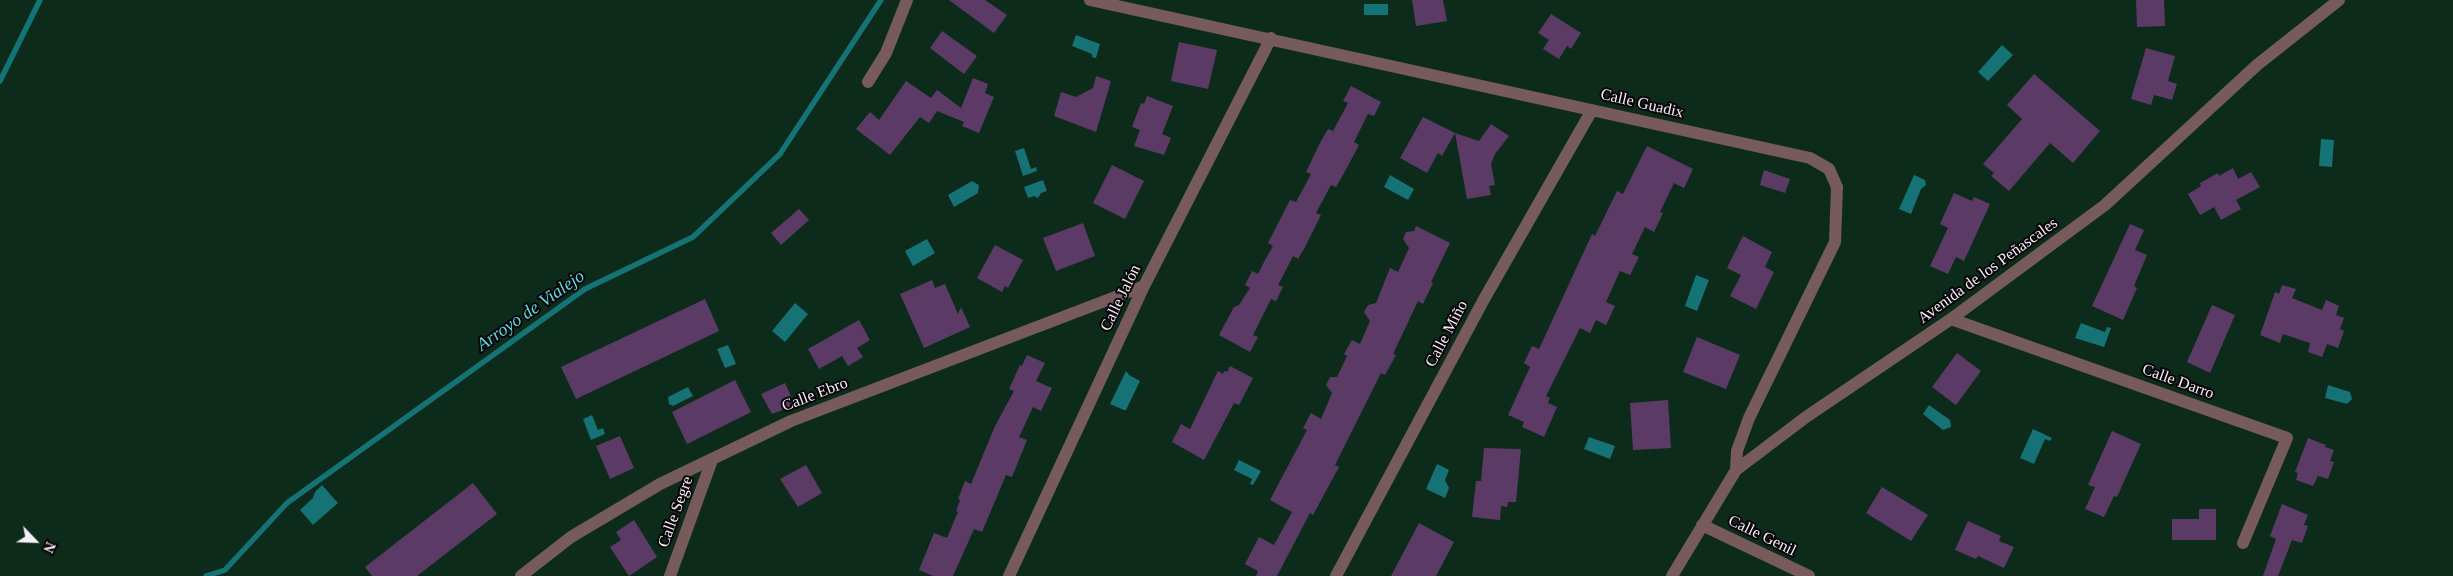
<!DOCTYPE html>
<html>
<head>
<meta charset="utf-8">
<style>
	body { margin:0 }
	#map { position:relative; width:2453px; height:576px; overflow:hidden; background:#201624; font-family:Georgia,serif }
	canvas { display:block }
	.north { position:absolute; left:10px; top:516px; width:50px; height:50px; -webkit-text-stroke:4px #080509; paint-order:stroke; rotate:114deg; font-size:14px; font-weight:700; line-height:20px; text-align:center; color:#f5eef7 }
	.north::after { content:''; display:block; margin:auto; width:18px; height:22px; background:#f5eef7; clip-path:polygon(50% 0,100% 100%,50% 72%,0 100%) }
</style>
</head>
<body>
<div id="map">
<canvas width="2453" height="576"></canvas>
<div class="north">N</div>
</div>
<script>
const ctx = document.querySelector('canvas').getContext('2d');
ctx.lineJoin = 'round';
function fill(path, color) {
  ctx.fillStyle = color;
  ctx.fill(path, 'evenodd');
}
function poly(rows) {
  const path = new Path2D();
  for (const r of rows) {
    path.moveTo(r[0], r[1]);
    for (let i = 2; i < r.length; i += 2) path.lineTo(r[i], r[i + 1]);
  }
  return path;
}
function stroke(path, color, width, dash) {
  ctx.strokeStyle = color;
  ctx.lineWidth = width;
  ctx.lineCap = dash ? 'butt' : 'round';
  ctx.setLineDash(dash || []);
  ctx.stroke(path);
}
function drawText(font, color, halo, rows, align = 'center') {
  ctx.font = font + ' Georgia,serif';
  ctx.lineWidth = 4;
  ctx.setLineDash([]);
  ctx.textBaseline = 'middle';
  ctx.strokeStyle = halo;
  ctx.fillStyle = color;
  for (const [text, x, y, turn = 0] of rows) {
    ctx.save();
    ctx.translate(x, y);
    ctx.rotate((+turn || 0) * Math.PI / 180);
    ctx.textAlign = isNaN(turn) ? turn : align;
    if (halo) ctx.strokeText(text, 0, 0);
    ctx.fillText(text, 0, 0);
    ctx.restore();
  }
}
const green = poly([
	[0,0,2453,0,2453,576,0,576]
]);
const water = poly([
	[1364,4,1388,4,1388,15,1364,15],
	[1076,35,1100,44,1096,58,1092,57,1092,54,1072,46],
	[2002,45,2013,55,1988,81,1978,72],
	[2321,139,2334,140,2332,167,2319,166],
	[1024,148,1031,169,1036,167,1037,171,1023,176,1015,151],
	[1390,175,1414,189,1408,200,1384,187],
	[1914,175,1925,180,1926,185,1921,189,1911,214,1899,209],
	[1043,180,1047,191,1041,193,1038,198,1034,196,1028,198,1024,187],
	[972,181,979,185,978,193,954,207,948,195],
	[927,239,935,253,913,266,905,251],
	[1696,275,1709,280,1697,311,1685,306],
	[795,303,808,314,785,342,772,331],
	[2081,323,2105,332,2107,327,2111,328,2104,347,2075,338],
	[728,345,736,364,725,368,717,349],
	[1126,371,1129,375,1140,381,1126,410,1124,410,1110,404],
	[2328,385,2350,392,2352,399,2347,404,2325,398],
	[688,387,693,396,673,406,669,404,668,397],
	[1929,405,1950,420,1951,427,1943,430,1923,414],
	[592,415,598,430,603,428,605,434,591,440,583,419],
	[2033,429,2052,438,2050,441,2045,439,2034,464,2020,458],
	[1589,437,1615,446,1610,459,1584,449],
	[1239,460,1261,471,1253,485,1250,484,1252,479,1234,470],
	[1437,464,1449,470,1445,480,1449,488,1445,498,1426,489],
	[322,485,338,503,313,525,300,510,313,498,315,492]
]);
const stream = poly([
	[0,81,40,0],
	[206,576,225,570,287,503,585,289,693,237,780,154,881,0]
]);
const building = poly([
	[949,0,985,0,1007,15,994,33],
	[1412,0,1443,0,1447,21,1416,26],
	[2136,0,2164,0,2165,26,2137,27],
	[1551,14,1581,33,1571,49,1567,46,1559,59,1543,49,1549,40,1538,33],
	[942,31,977,56,964,74,930,48],
	[1179,42,1217,50,1208,89,1171,81],
	[2146,48,2175,56,2168,81,2177,84,2172,100,2154,95,2151,105,2131,99],
	[2034,74,2100,131,2073,163,2050,143,2009,191,1991,176,1994,173,1983,164,2022,119,2007,105],
	[1096,76,1111,81,1096,132,1054,116,1061,92,1076,97,1093,88],
	[973,78,988,84,985,93,994,97,979,133,962,126,964,122,937,111,929,123,920,117,890,155,856,129,870,112,879,120,906,81,931,98,937,90,961,108],
	[1351,86,1381,102,1374,116,1368,114,1354,142,1359,145,1343,175,1336,187,1331,185,1316,213,1321,215,1305,247,1298,259,1293,256,1286,270,1278,285,1283,287,1276,301,1271,299,1253,335,1258,337,1250,352,1219,335,1234,307,1239,305,1250,288,1245,285,1252,271,1258,274,1265,260,1273,246,1268,243,1290,200,1296,202,1311,174,1306,172,1321,141,1328,129,1333,131,1348,103,1343,101],
	[1147,96,1173,106,1162,134,1171,138,1164,155,1134,146,1140,130,1132,127,1141,103,1144,104],
	[1423,117,1455,133,1442,156,1438,153,1427,173,1400,158],
	[1491,124,1509,136,1495,154,1491,164,1495,185,1489,186,1491,195,1467,199,1455,133,1479,141],
	[1647,146,1693,169,1684,188,1674,183,1660,212,1663,213,1654,232,1645,227,1632,254,1639,257,1630,275,1620,271,1606,302,1615,306,1606,325,1596,320,1590,333,1580,328,1546,396,1550,398,1548,403,1557,407,1544,437,1522,427,1524,422,1508,415,1530,367,1524,363,1532,346,1539,349,1592,234,1595,236,1617,191,1623,194],
	[1112,165,1144,181,1125,219,1093,203],
	[2233,168,2238,179,2251,172,2260,187,2236,200,2241,209,2221,220,2214,207,2200,215,2188,194,2201,186,2200,183,2218,173,2219,176],
	[1764,170,1790,179,1785,193,1760,185],
	[1954,193,1972,201,1974,197,1990,204,1964,261,1956,257,1948,274,1930,266,1948,228,1940,224],
	[799,209,809,220,781,245,771,233],
	[1083,223,1095,256,1056,271,1043,238],
	[2130,224,2144,230,2135,250,2147,255,2134,286,2137,288,2123,320,2092,306],
	[1416,226,1450,243,1431,282,1433,283,1423,304,1418,301,1393,354,1396,355,1385,375,1381,373,1335,465,1339,467,1313,515,1310,513,1277,576,1256,576,1258,571,1245,564,1259,537,1274,545,1292,512,1270,500,1307,430,1303,428,1311,413,1321,419,1332,393,1326,385,1330,377,1337,377,1347,356,1344,354,1352,340,1360,344,1370,321,1364,312,1368,305,1376,303,1390,268,1398,272,1409,248,1403,239,1406,232,1414,231],
	[1743,236,1772,252,1765,267,1774,272,1756,309,1730,296,1741,275,1727,268],
	[995,245,1023,260,1008,288,1005,286,1002,292,977,278],
	[932,280,935,288,945,284,958,314,961,307,970,327,924,348,900,294],
	[2282,285,2296,289,2292,298,2322,310,2326,300,2339,306,2336,315,2344,318,2340,329,2344,331,2338,348,2327,344,2322,357,2308,352,2310,343,2283,334,2280,343,2260,335,2275,292,2279,294],
	[705,299,719,331,576,399,561,367],
	[2212,305,2235,315,2210,373,2187,362],
	[859,320,870,340,857,348,863,357,848,366,842,356,819,369,808,349],
	[1697,337,1740,355,1726,389,1683,372],
	[1957,353,1981,371,1956,405,1932,387],
	[1027,355,1045,363,1036,381,1052,388,1041,411,1033,407,1019,437,1027,440,1012,477,1006,475,982,532,974,529,953,576,933,576,919,570,934,533,947,538,958,512,956,511,960,500,958,499,965,481,971,484,995,426,1014,391,1009,389,1020,365,1022,366],
	[1230,366,1253,378,1239,405,1234,403,1204,460,1172,442,1181,424,1190,429,1218,371,1223,374,1224,371,1227,372],
	[735,380,751,412,687,444,672,412],
	[785,383,795,405,772,414,761,394],
	[1668,400,1671,448,1633,450,1630,403],
	[2112,431,2141,444,2117,497,2114,496,2104,517,2085,509,2095,487,2088,485],
	[620,436,634,468,610,479,596,446],
	[2308,438,2326,445,2325,447,2334,450,2330,461,2334,462,2328,479,2318,476,2313,486,2296,480,2298,473,2295,472],
	[1484,448,1521,449,1516,502,1508,502,1507,507,1501,506,1500,520,1472,517,1476,481,1481,481],
	[806,465,822,493,798,507,780,479],
	[473,483,497,514,417,576,372,576,365,567],
	[1882,487,1928,515,1911,541,1866,513],
	[2282,504,2308,515,2304,525,2308,526,2302,543,2292,540,2278,576,2263,576,2276,539,2270,536],
	[2199,509,2216,509,2216,540,2172,540,2172,519,2199,519],
	[634,520,657,557,629,576,610,547,621,540,616,532],
	[1968,521,2001,536,1999,541,2014,547,2004,568,1978,556,1976,559,1955,550],
	[1419,523,1454,542,1436,576,1391,576]
]);
const street = poly([
	[1090,0,1810,158,1829,169,1837,187,1835,242,1749,418,1737,451,1736,470],
	[868,82,886,53,907,0],
	[1951,319,2287,438,2243,543],
	[1702,525,1809,576],
	[521,576,571,537,660,484,791,421,1144,286],
	[670,576,712,460],
	[1009,576,1144,286,1271,38],
	[1336,576,1483,301,1592,110],
	[1672,576,1736,470,1806,417,1951,319,2105,205,2257,65,2339,0]
]);
const streetNames = [
	["Calle Guadix",1642,104,13],
	["Avenida de los Peñascales",1988,271,-36],
	["Calle Jalón",1121,298,-64],
	["Calle Miño",1447,334,-62],
	["Calle Darro",2178,382,20],
	["Calle Ebro",815,395,-21],
	["Calle Segre",676,512,-70],
	["Calle Genil",1762,536,26]
];
const waterNames = [
	["Arroyo de Vialejo",531,311,-35]
];
fill(green, '#0c2b1a');
fill(water, '#157275');
stroke(stream, '#157275', 5.5);
fill(building, '#5b3b66');
stroke(street, '#765a5c', 12);
drawText('16px', '#f5eef7', '#080509', streetNames);
drawText('italic 18px', '#5edbde', '#080509', waterNames);
</script>
</body>
</html>
